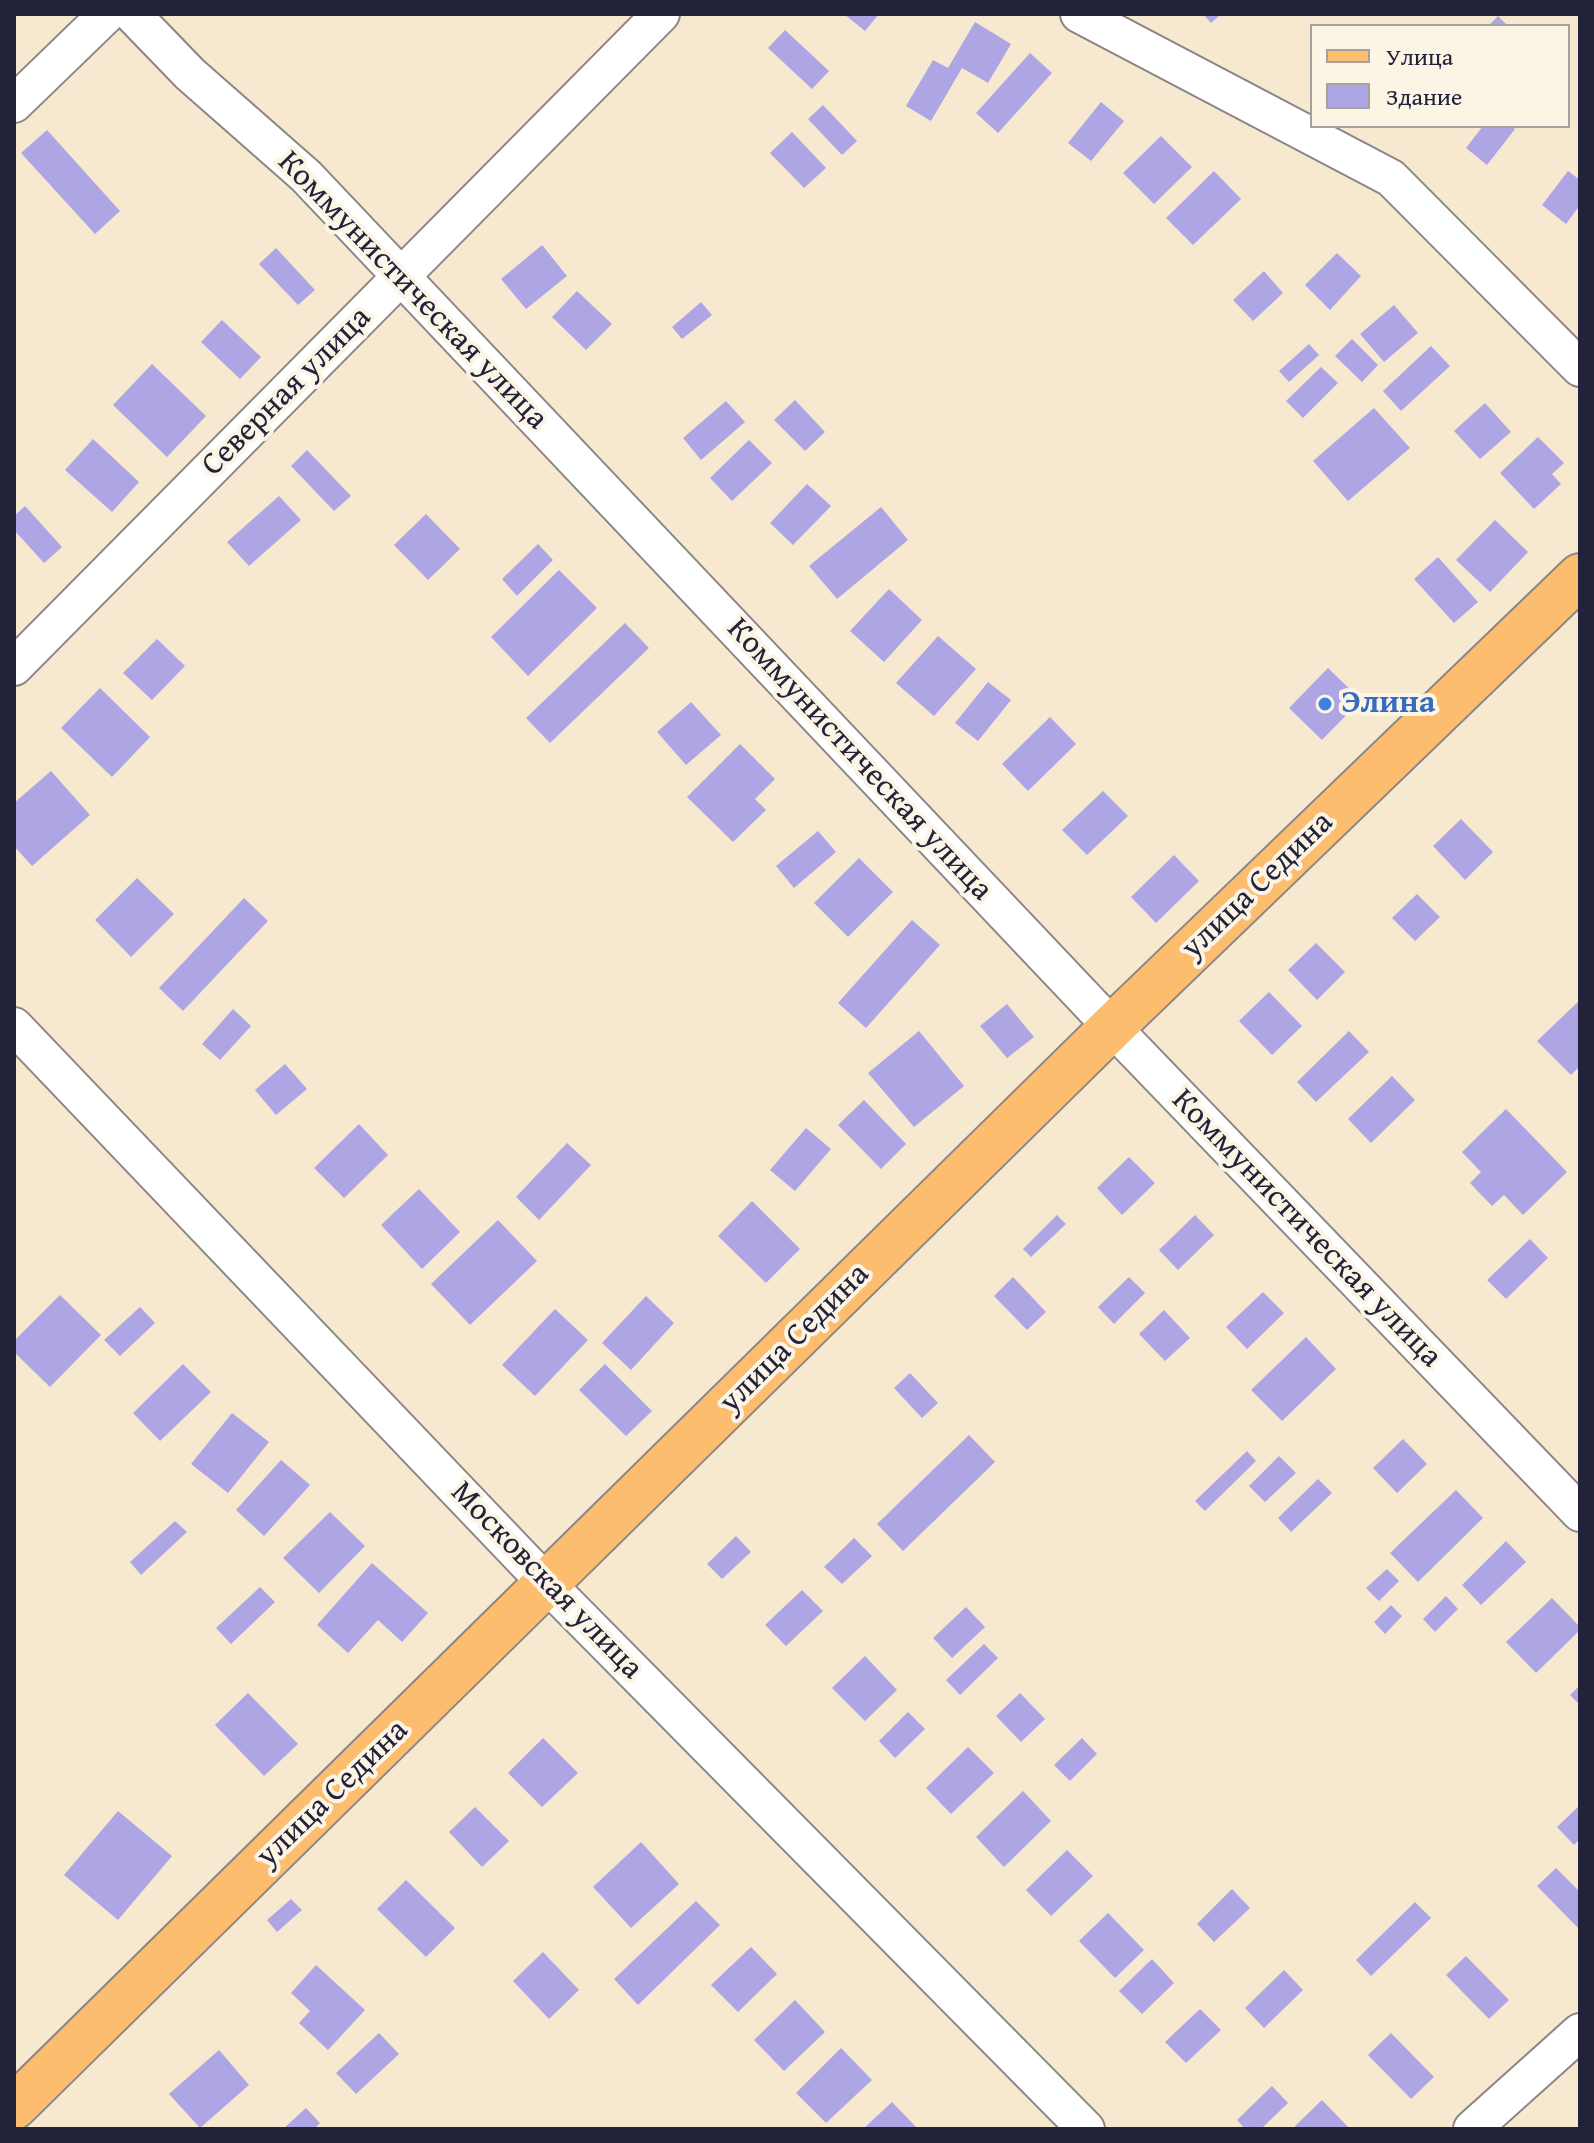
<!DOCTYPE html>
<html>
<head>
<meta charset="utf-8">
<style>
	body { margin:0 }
	#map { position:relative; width:1594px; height:2143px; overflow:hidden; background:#f7e8d0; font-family:"Gentium Book Plus",serif }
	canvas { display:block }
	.frame { position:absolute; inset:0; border:16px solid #22223b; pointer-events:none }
	.legend { position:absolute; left:1310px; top:24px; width:260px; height:104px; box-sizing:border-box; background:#fcf5e5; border:2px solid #a5a1a1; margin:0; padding:10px 14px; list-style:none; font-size:24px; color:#22223b }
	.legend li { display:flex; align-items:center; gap:16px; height:40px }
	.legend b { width:40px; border:2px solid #a5a1a1 }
</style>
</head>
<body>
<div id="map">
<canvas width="1594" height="2143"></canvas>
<div class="frame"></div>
<ul class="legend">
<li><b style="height:10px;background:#fcbd6f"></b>Улица</li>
<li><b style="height:22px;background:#aea5e5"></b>Здание</li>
</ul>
</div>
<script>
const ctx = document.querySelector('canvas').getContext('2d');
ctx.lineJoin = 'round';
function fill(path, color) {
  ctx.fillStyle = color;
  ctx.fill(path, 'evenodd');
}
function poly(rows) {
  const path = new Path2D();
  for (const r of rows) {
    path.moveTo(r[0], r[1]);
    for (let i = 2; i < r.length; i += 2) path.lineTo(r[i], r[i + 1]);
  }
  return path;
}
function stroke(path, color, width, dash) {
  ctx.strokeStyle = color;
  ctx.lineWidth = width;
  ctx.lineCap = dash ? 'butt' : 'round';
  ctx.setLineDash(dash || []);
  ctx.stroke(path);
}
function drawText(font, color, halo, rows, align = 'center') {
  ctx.font = font + ' "Gentium Book Plus",serif';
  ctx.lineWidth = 8;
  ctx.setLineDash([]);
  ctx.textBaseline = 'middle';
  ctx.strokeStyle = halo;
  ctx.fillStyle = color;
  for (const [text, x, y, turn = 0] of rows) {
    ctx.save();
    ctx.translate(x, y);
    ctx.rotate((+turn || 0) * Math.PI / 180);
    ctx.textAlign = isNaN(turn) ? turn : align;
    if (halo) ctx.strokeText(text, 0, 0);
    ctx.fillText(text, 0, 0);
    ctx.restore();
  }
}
const building = poly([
	[844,14,879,14,865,31],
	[1203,14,1221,14,1211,23],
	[1498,16,1508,26,1488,26],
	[975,22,1011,44,988,83,962,68,931,121,906,106,933,60,948,68],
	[785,30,829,71,812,89,768,48],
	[1030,53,1052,73,998,133,976,113],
	[1101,102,1124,121,1091,161,1068,143],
	[823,105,857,141,842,155,808,119],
	[1483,126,1511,126,1515,129,1487,165,1466,148],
	[47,130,120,211,95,234,21,153],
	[792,132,826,168,804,188,770,153],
	[1161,136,1192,167,1154,204,1123,173],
	[1214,171,1241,199,1193,245,1166,218],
	[1568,171,1580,180,1580,205,1566,224,1542,205],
	[542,245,567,276,526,309,501,279],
	[276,248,315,290,298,305,259,264],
	[1337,253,1361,276,1330,310,1305,285],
	[1264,271,1283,293,1253,321,1233,300],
	[577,291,612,324,586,350,552,317],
	[701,302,712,315,682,339,672,327],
	[1394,305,1418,333,1384,362,1360,334],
	[222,320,261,357,240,379,201,342],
	[1352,339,1378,365,1362,382,1335,356],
	[1309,344,1319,355,1289,382,1279,371],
	[1431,346,1450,366,1401,411,1383,391],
	[152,364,206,416,167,457,113,405],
	[1321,367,1338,383,1303,418,1286,401],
	[795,400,825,432,805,451,774,420],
	[726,401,745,422,701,460,683,438],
	[1485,403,1511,432,1480,459,1454,431],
	[1374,408,1410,448,1348,501,1313,461],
	[1538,437,1564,463,1552,474,1561,484,1534,509,1500,473],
	[93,439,139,482,112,512,65,470],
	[749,440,772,463,732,501,710,478],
	[307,450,351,496,334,511,291,466],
	[807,484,831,506,793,545,770,523],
	[279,496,301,520,249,566,227,542],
	[25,506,62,547,44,563,14,530,14,516],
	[881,507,908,540,837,599,809,566],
	[426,514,460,549,428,580,394,545],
	[1495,520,1528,552,1490,592,1456,560],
	[538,544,553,560,517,596,502,579],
	[1438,557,1478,602,1454,623,1414,579],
	[559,570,597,608,528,676,491,637],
	[889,589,922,620,884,662,850,631],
	[625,623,649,648,550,743,526,718],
	[938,636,976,669,934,716,896,683],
	[157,639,185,666,152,700,123,673],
	[1328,668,1361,700,1322,740,1289,708],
	[988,682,1011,700,978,741,955,723],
	[100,688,150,737,112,777,61,728],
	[691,702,721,735,686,765,657,732],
	[1050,717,1076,744,1028,791,1002,764],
	[740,744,775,779,755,799,766,810,733,842,687,797],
	[51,771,90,815,32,866,14,846,14,803],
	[1103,791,1128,816,1087,855,1062,830],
	[1461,819,1493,852,1465,880,1433,846],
	[818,831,836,852,794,888,776,866],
	[1174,855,1199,881,1156,923,1131,897],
	[859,858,893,892,848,937,814,903],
	[137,878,174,914,131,957,95,920],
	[1417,894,1440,917,1415,941,1392,918],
	[244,898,268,921,183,1011,159,988],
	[912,920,940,945,866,1028,838,1003],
	[1316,943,1345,972,1317,1000,1288,970],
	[1269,992,1302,1026,1272,1055,1239,1021],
	[1580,1000,1580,1066,1571,1075,1537,1041],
	[1007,1004,1034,1037,1007,1058,980,1026],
	[233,1009,251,1026,220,1060,202,1044],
	[919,1031,964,1086,914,1127,868,1073],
	[1349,1031,1369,1052,1316,1102,1297,1082],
	[285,1064,307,1089,276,1115,255,1090],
	[1392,1076,1415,1100,1371,1143,1348,1119],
	[864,1100,906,1144,881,1169,838,1125],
	[1506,1109,1567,1172,1523,1215,1504,1195,1492,1206,1470,1183,1481,1172,1462,1152],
	[359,1124,388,1155,344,1198,314,1168],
	[806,1128,831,1149,795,1191,770,1170],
	[567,1143,591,1165,539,1220,516,1197],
	[1129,1157,1155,1183,1122,1215,1097,1188],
	[419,1189,460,1232,422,1269,381,1225],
	[752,1201,800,1249,766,1283,718,1236],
	[1057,1215,1066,1224,1031,1257,1023,1249],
	[1195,1215,1214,1235,1178,1270,1159,1250],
	[498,1220,537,1261,470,1325,431,1284],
	[1530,1239,1548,1258,1506,1299,1487,1280],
	[1013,1277,1046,1312,1027,1330,994,1296],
	[1129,1277,1145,1293,1114,1324,1098,1307],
	[1263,1292,1284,1313,1247,1349,1226,1327],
	[60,1295,101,1335,50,1387,14,1352,14,1341],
	[646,1296,674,1323,631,1370,602,1343],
	[140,1307,155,1323,120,1356,104,1340],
	[555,1309,588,1340,535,1396,502,1365],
	[1164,1310,1190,1338,1165,1361,1139,1334],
	[1306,1337,1336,1369,1282,1421,1251,1390],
	[183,1364,211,1392,160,1441,133,1413],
	[605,1364,652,1411,626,1436,579,1390],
	[910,1373,938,1403,922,1418,894,1388],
	[232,1413,269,1442,228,1493,191,1464],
	[969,1435,995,1462,903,1551,877,1524],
	[1403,1439,1427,1464,1397,1493,1373,1468],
	[1247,1451,1256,1461,1205,1511,1195,1501],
	[1279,1456,1296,1473,1265,1502,1249,1486],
	[281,1460,310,1485,264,1536,236,1510],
	[1318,1479,1332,1493,1291,1532,1278,1518],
	[1456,1490,1483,1518,1418,1582,1390,1553],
	[330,1512,365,1546,319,1593,283,1558],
	[175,1521,187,1532,141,1575,130,1562],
	[736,1536,751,1552,722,1579,707,1564],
	[854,1538,872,1556,842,1584,824,1567],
	[1506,1541,1526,1562,1481,1605,1462,1585],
	[372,1563,428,1613,402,1642,378,1620,348,1653,317,1625],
	[1387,1569,1399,1581,1379,1601,1366,1588],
	[260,1587,275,1602,231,1644,216,1628],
	[802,1590,823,1611,786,1646,765,1625],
	[1446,1596,1458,1609,1435,1632,1423,1619],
	[1552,1598,1580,1627,1580,1630,1536,1673,1506,1642],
	[1391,1605,1402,1616,1385,1634,1374,1622],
	[966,1607,985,1627,952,1658,933,1638],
	[984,1644,998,1658,960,1695,946,1680],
	[865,1656,897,1690,865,1721,832,1688],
	[1580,1685,1580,1705,1570,1695],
	[248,1693,298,1744,264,1776,215,1725],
	[1020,1693,1045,1719,1021,1742,996,1716],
	[908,1712,925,1729,895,1758,879,1741],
	[543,1738,578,1773,542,1807,508,1773],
	[1082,1738,1097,1754,1070,1781,1054,1765],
	[968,1747,994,1773,951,1814,926,1788],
	[1023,1791,1051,1821,1004,1867,976,1837],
	[1580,1805,1580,1839,1574,1845,1557,1827],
	[475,1807,509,1841,482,1867,449,1832],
	[118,1811,172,1856,118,1920,64,1875],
	[641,1842,679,1884,631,1928,593,1887],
	[1067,1850,1093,1876,1051,1916,1026,1890],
	[1556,1868,1580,1892,1580,1926,1578,1928,1537,1886],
	[406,1880,455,1928,426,1957,377,1909],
	[1232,1889,1250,1908,1214,1942,1197,1924],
	[291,1899,302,1910,277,1932,267,1920],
	[696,1901,720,1925,638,2005,614,1979],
	[1415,1902,1431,1918,1371,1976,1356,1960],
	[1108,1913,1144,1950,1115,1978,1079,1941],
	[751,1947,777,1974,738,2012,711,1985],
	[543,1952,579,1990,549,2019,513,1981],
	[1466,1956,1509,2000,1489,2019,1446,1975],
	[1152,1959,1174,1983,1142,2014,1119,1991],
	[316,1965,365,2010,328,2050,299,2023,310,2011,291,1993],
	[1284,1970,1303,1990,1264,2028,1245,2008],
	[795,2000,825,2032,784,2071,754,2040],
	[1200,2009,1221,2030,1186,2063,1165,2042],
	[379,2033,399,2054,356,2094,336,2073],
	[1391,2033,1434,2077,1411,2099,1368,2055],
	[841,2048,872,2080,826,2123,796,2093],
	[219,2050,249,2085,200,2128,169,2094],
	[1272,2086,1288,2103,1261,2129,1245,2129,1237,2120],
	[1322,2100,1350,2129,1292,2129],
	[892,2102,918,2129,863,2129],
	[306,2108,320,2123,314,2129,283,2129]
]);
const minor = poly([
	[132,14,190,74,306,176,1112,1027,1580,1513],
	[1079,14,1391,178,1580,368],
	[14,104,107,14],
	[14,667,661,14],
	[14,1026,547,1584,1086,2129],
	[1472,2129,1580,2032]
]);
const major = poly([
	[14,2107,1112,1027,1580,576]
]);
const markers = [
	[1325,704,8,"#3f7fe0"]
];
const streetNames = [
	["Коммунистическая улица",412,291,46],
	["Северная улица",287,392,-45],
	["Коммунистическая улица",859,760,47],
	["улица Седина",1258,886,-44],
	["Коммунистическая улица",1306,1229,46],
	["улица Седина",795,1339,-45],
	["Московская улица",546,1581,46],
	["улица Седина",333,1794,-44]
];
const shopNames = [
	["Элина",1341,704]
];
fill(building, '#aea5e5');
stroke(minor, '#8c8586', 40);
stroke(major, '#8c8586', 48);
stroke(minor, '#fff', 36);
stroke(major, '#fcbd6f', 44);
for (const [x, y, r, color] of markers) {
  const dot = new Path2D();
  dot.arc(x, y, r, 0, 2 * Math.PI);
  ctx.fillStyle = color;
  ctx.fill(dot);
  stroke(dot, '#fcf5e5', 3);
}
drawText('32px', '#22223b', '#fcf5e5', streetNames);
drawText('bold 32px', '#366cbe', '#fcf5e5', shopNames, 'left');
</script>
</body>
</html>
